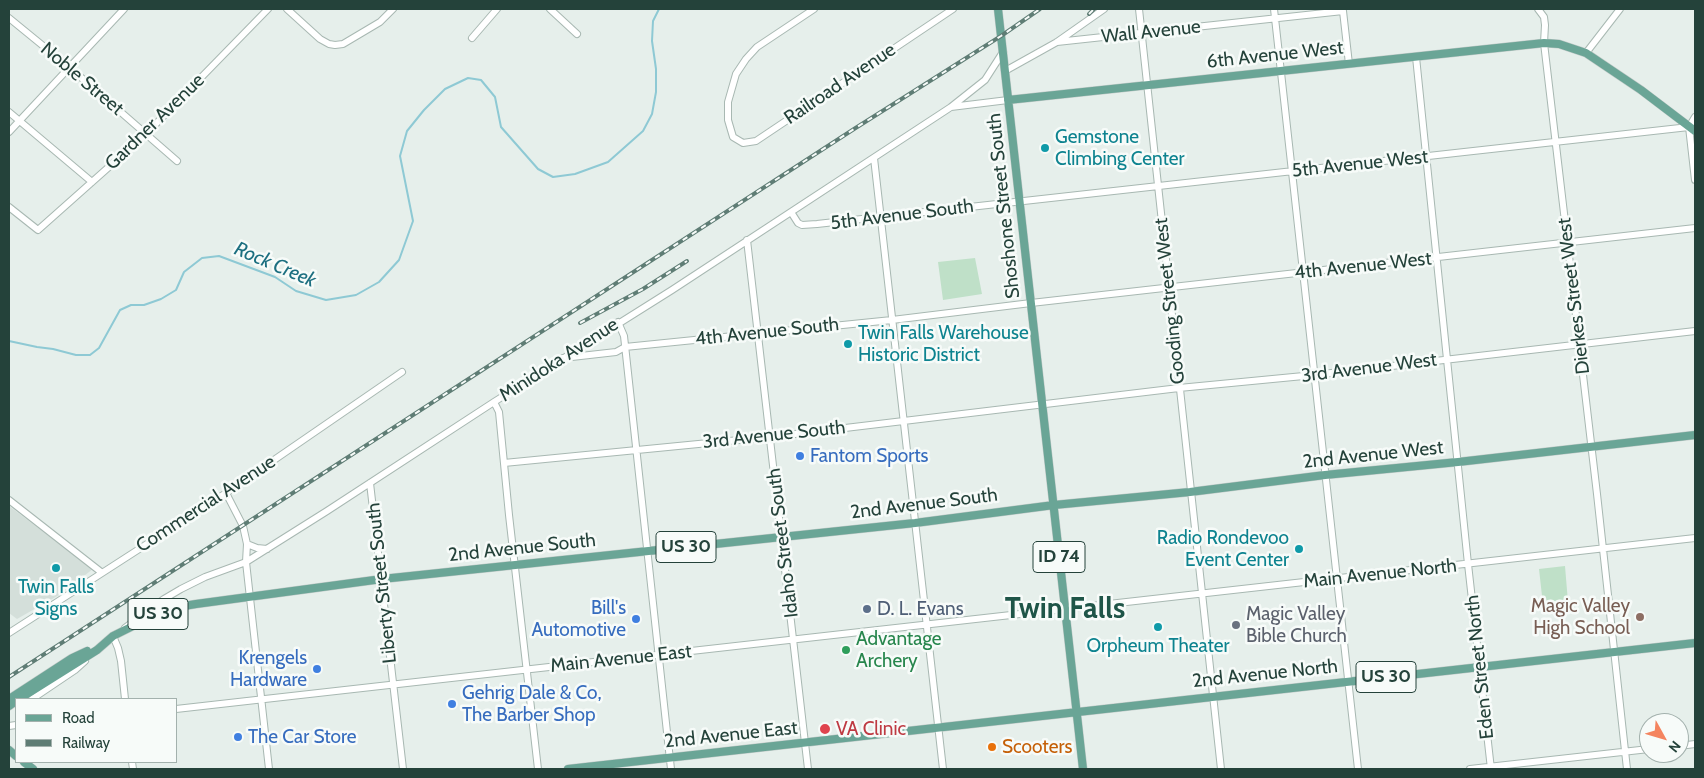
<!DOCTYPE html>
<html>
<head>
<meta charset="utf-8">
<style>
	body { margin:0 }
	#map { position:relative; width:1704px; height:778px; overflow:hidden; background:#e6efeb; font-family:Cabin,sans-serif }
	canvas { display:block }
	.frame { position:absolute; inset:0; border:10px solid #24423a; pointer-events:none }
	.legend { position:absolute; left:15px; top:698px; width:162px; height:65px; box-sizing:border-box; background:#f7fbf9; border:1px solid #a3b1ad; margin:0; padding:6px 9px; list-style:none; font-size:15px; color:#24423a }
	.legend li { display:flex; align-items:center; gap:10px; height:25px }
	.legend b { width:25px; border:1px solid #a3b1ad }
	.north { position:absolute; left:1639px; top:713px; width:50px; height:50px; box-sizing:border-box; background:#f7fbf9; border:1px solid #a3b1ad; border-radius:50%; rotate:129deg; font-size:14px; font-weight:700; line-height:20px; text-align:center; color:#24423a }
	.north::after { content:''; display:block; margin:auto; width:18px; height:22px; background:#f4845f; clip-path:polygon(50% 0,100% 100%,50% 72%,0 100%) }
</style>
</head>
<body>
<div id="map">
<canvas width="1704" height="778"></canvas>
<div class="frame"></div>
<ul class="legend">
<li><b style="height:6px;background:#6aa596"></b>Road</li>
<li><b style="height:6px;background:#5f7d75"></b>Railway</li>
</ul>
<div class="north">N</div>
</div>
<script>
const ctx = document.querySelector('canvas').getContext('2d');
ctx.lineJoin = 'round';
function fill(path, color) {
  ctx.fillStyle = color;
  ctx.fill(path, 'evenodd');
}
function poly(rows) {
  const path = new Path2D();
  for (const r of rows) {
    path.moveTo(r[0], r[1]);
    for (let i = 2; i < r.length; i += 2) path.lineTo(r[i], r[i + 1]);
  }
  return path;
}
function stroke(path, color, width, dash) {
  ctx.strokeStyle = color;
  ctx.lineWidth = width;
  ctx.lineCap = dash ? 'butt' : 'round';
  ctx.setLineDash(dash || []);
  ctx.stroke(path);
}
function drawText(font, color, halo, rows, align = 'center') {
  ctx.font = font + ' Cabin,sans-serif';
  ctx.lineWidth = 5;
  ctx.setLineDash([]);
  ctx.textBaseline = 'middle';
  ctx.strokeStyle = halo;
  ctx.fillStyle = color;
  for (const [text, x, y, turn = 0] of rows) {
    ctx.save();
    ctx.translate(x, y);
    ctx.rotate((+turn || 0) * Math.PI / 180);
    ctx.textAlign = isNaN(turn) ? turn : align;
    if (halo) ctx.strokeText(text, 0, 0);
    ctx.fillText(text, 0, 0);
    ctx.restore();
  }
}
const built = poly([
	[9,506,93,569,59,595,17,619,9,613]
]);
const green = poly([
	[975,258,982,294,943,300,938,262],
	[1565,566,1568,602,1543,605,1539,569]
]);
const stream = poly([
	[9,341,37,347,53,349,76,355,90,355,99,348,120,310,131,305,144,305,161,299,176,290,184,272,202,258,219,256,275,277,296,291,326,300,356,295,379,282,399,260,413,221,400,156,407,131,424,110,445,89,468,78,481,80,495,97,501,127,538,169,553,177,575,174,608,162,643,131,652,114,656,92,656,69,652,41,653,21,659,9]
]);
const minor = poly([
	[287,9,320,39,329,44,335,45,343,44,380,22,393,9],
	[550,9,577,34],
	[814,9,757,47,746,59,736,74,728,102,728,120,733,137,743,143,756,141,953,9],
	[1139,9,1221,769],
	[1274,9,1358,769],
	[1538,9,1544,17,1545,25,1544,43,1597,494,1627,769],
	[9,18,69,67,177,161],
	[472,38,497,9],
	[1057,42,1343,11,1349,64],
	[1586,53,1620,9],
	[1416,57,1468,564,1491,769],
	[1005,71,1057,42,1104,9],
	[951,107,985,80,1003,52],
	[9,112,92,182],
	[1689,127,1695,180],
	[9,132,124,9],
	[874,158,943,769],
	[9,207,38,230,146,134,268,9],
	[791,212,798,223,802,225,817,224,1689,127,1695,117],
	[747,240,808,769],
	[618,322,624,336,671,769],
	[563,358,616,352,625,347,892,320,1031,303,1695,228],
	[494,402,499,412,509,515,538,769],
	[504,463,770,437,1179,388,1314,375,1695,331],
	[370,483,403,769],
	[226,493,243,526,247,544,246,562,269,769],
	[9,500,101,572],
	[247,544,257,548,267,549],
	[125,628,164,599,181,589,205,577,246,562,327,511,494,402,672,290,951,107,1008,100],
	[9,633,226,493,402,372],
	[117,634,113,636,118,648,121,661,125,699],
	[32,699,75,670,85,661],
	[176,709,1695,538],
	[9,726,16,725],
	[1679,746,1695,744],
	[132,762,133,769],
	[1470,769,1649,749]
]);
const major = poly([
	[998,9,1083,769],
	[1008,100,1544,43,1559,44,1586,53,1641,90,1695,131],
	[9,699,72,658,87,651],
	[19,699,97,650,113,636,155,615,178,607,196,604,382,579,915,523,1054,505,1190,492,1325,475,1458,462,1695,435],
	[9,706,16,701],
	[9,750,16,756],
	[24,762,33,769],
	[568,769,1695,643]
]);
const rail = poly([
	[1089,14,1094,9],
	[580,323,643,289,687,261],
	[9,677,854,129,1001,36,1040,9]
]);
const markers = [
	[1045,148,5,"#0f9aa8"],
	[848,344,5,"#0f9aa8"],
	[800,456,5,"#3f7fe0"],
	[1299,549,5,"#0f9aa8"],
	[56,568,5,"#0f9aa8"],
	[867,609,5,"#5c6f8a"],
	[1640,617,5,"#8d6e63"],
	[636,619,5,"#3f7fe0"],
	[1236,625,5,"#6b7280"],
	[1158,627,5,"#0f9aa8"],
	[846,650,5,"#2e9e5b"],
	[317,669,5,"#3f7fe0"],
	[452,704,5,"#3f7fe0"],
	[825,729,6,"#e0444e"],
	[238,737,5,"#3f7fe0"],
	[992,747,5,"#e8710a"]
];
const shields = [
	[686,547,60],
	[1059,557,52],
	[158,614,60],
	[1386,677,60]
];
const shieldNames = [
	["US 30",686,547],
	["ID 74",1059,557],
	["US 30",158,614],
	["US 30",1386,677]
];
const streetNames = [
	["Wall Avenue",1151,32,-6],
	["6th Avenue West",1275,55,-6],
	["Noble Street",82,79,40],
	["Railroad Avenue",840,84,-34],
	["Gardner Avenue",155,122,-44],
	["5th Avenue West",1360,164,-6],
	["Shoshone Street South",1004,206,-96],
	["5th Avenue South",902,215,-7],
	["4th Avenue West",1363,266,-6],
	["Dierkes Street West",1574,296,-97],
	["Gooding Street West",1170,301,-96],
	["4th Avenue South",767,332,-6],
	["Minidoka Avenue",559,360,-33],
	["3rd Avenue West",1369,368,-7],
	["3rd Avenue South",774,435,-6],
	["2nd Avenue West",1373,455,-6],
	["Commercial Avenue",206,504,-33],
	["2nd Avenue South",924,504,-7],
	["Idaho Street South",783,543,-97],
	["2nd Avenue South",522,548,-6],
	["Main Avenue North",1380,574,-6],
	["Liberty Street South",382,583,-96],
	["Main Avenue East",621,659,-6],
	["Eden Street North",1480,667,-96],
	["2nd Avenue North",1265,674,-6],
	["2nd Avenue East",731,735,-6]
];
const cultureNames = [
	["Gemstone",1055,137],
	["Climbing Center",1055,159],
	["Twin Falls Warehouse",858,333],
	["Historic District",858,355],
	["Radio Rondevoo",1289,538,"right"],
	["Event Center",1289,560,"right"],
	["Twin Falls",56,587,"center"],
	["Signs",56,609,"center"],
	["Orpheum Theater",1158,646,"center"]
];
const shopNames = [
	["Fantom Sports",810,456],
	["Bill's",626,608,"right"],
	["Automotive",626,630,"right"],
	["Krengels",307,658,"right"],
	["Hardware",307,680,"right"],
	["Gehrig Dale & Co,",462,693],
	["The Barber Shop",462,715],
	["The Car Store",248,737]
];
const educationNames = [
	["Magic Valley",1630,606],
	["High School",1630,628]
];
const serviceNames = [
	["D. L. Evans",877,609]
];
const worshipNames = [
	["Magic Valley",1246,614],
	["Bible Church",1246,636]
];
const leisureNames = [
	["Advantage",856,639],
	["Archery",856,661]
];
const healthNames = [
	["VA Clinic",836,729]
];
const foodNames = [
	["Scooters",1002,747]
];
const waterNames = [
	["Rock Creek",275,265,23]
];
const townNames = [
	["Twin Falls",1065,609]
];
fill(built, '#d4dfda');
fill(green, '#bfe0c8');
stroke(stream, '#8ec9d4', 2);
stroke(minor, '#a8b8b2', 8);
stroke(major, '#c2cac8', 9);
stroke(minor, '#fff', 6);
stroke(major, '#6aa596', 8);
stroke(rail, '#5f7d75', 4);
stroke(rail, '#f7fbf9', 2, [5.5]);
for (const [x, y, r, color] of markers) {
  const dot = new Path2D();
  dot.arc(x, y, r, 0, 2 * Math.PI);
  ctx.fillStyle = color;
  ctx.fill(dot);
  stroke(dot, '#f7fbf9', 2);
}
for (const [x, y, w] of shields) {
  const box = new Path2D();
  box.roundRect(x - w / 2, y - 15.5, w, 31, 4);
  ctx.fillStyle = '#f7fbf9';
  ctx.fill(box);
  stroke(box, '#24423a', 1);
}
drawText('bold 18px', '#24423a', null, shieldNames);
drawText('19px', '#24423a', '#f7fbf9', streetNames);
drawText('19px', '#0d838f', '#f7fbf9', cultureNames, 'left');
drawText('19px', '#366cbe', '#f7fbf9', shopNames, 'left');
drawText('19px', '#785e54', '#f7fbf9', educationNames, 'right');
drawText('19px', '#4e5e75', '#f7fbf9', serviceNames, 'left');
drawText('19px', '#5b616d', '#f7fbf9', worshipNames, 'left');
drawText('19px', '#27864d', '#f7fbf9', leisureNames, 'left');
drawText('19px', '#be3a42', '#f7fbf9', healthNames, 'left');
drawText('19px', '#c56008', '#f7fbf9', foodNames, 'left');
drawText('italic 20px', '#1c6f80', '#f7fbf9', waterNames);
drawText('bold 29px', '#1f5548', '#f7fbf9', townNames);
</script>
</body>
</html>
